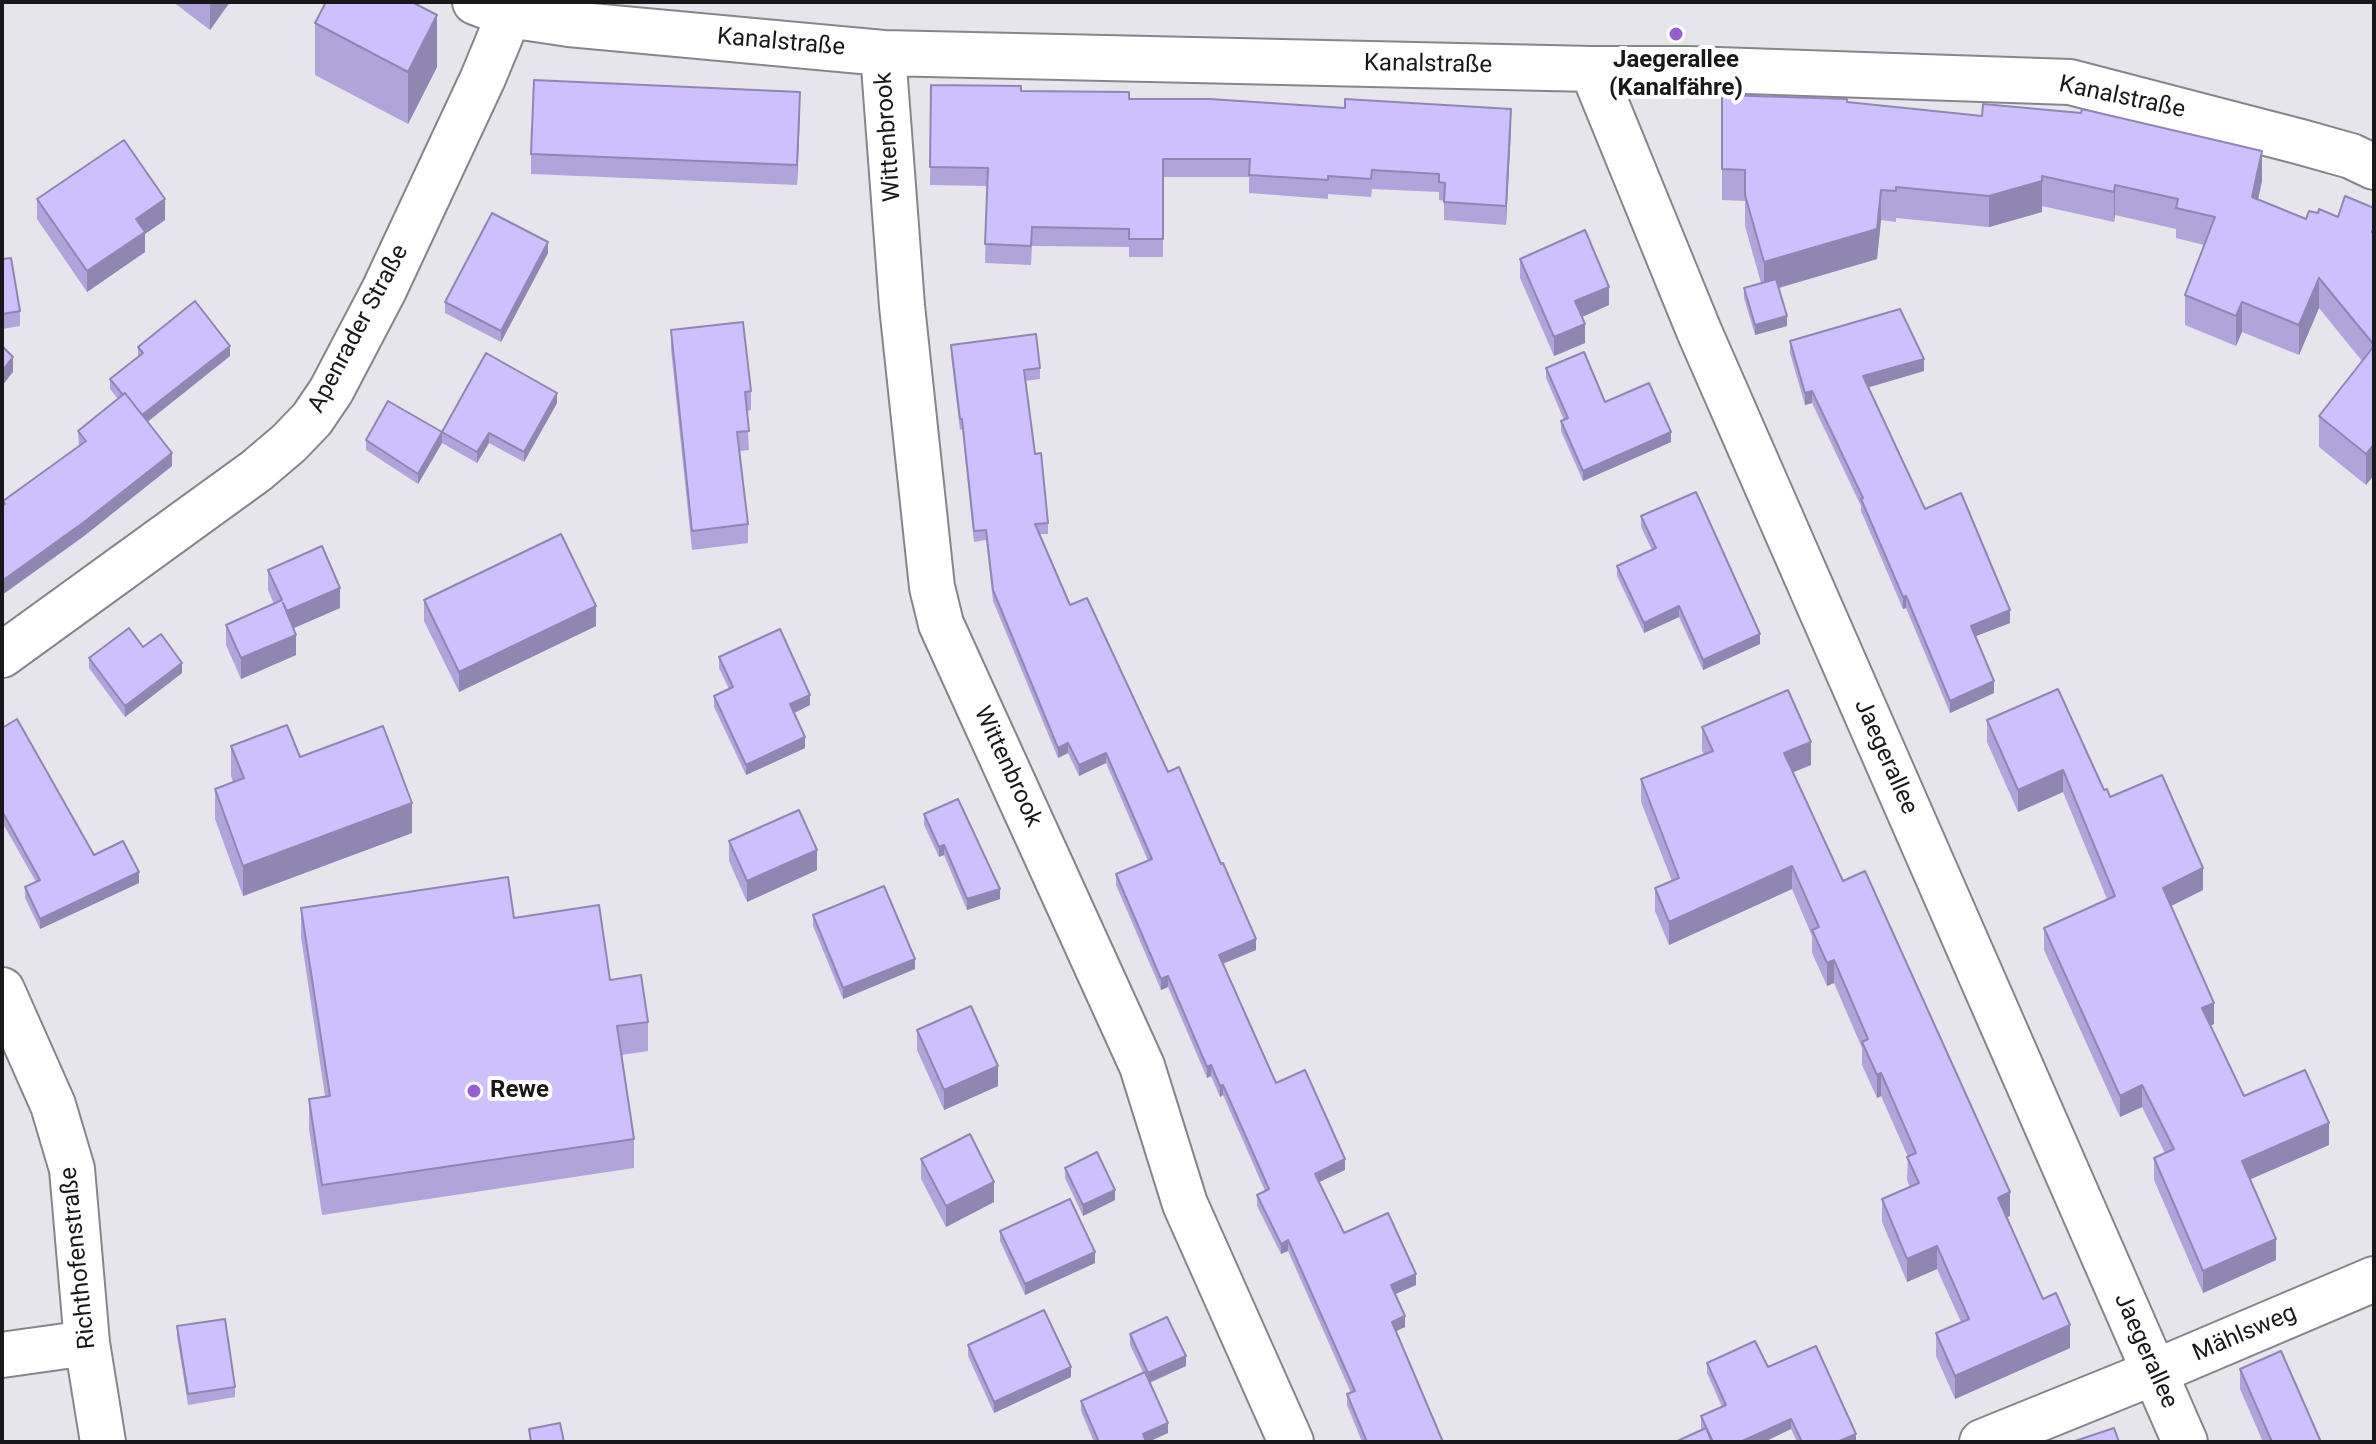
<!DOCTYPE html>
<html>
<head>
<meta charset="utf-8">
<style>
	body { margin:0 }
	#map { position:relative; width:2376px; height:1444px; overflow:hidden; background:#e6e5eb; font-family:Roboto,sans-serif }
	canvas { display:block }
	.frame { position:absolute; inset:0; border:4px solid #181719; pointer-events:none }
</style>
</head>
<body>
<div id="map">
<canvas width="2376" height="1444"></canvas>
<div class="frame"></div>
</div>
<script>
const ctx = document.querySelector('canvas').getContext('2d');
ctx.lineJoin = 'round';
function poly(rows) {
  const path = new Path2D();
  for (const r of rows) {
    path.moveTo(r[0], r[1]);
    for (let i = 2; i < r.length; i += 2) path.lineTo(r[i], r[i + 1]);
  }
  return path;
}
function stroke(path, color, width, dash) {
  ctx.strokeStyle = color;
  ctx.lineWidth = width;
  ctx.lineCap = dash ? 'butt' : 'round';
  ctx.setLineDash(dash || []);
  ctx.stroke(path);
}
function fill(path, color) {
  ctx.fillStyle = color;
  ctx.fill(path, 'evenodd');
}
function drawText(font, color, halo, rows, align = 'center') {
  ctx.font = font + ' Roboto,sans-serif';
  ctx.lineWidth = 8;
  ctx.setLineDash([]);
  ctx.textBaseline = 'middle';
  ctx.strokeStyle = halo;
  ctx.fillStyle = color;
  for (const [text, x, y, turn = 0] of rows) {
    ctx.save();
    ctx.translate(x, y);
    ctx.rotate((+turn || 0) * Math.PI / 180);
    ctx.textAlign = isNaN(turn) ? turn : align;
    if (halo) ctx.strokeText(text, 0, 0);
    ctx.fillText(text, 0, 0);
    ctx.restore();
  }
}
const minor = poly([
	[475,2,509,15,569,24,883,53,1592,69,1688,69,2070,82,2301,142,2351,156,2374,167],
	[883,53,902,306,932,587,941,624,1142,1066,1185,1204,1291,1442],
	[1592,69,1699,331,2185,1442],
	[2,655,256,471,289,443,312,419,331,391,384,290,483,78,509,15],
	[2,990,53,1105,72,1169,87,1343,103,1442],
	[2,1355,87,1343],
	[1982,1442,2155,1372,2374,1279]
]);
const wall = poly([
	[173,2,230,2,210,30],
	[315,23,437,67,408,124,315,75],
	[931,85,1511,128,1506,225,1444,220,1444,201,1439,200,1439,192,1372,189,1371,197,1328,194,1328,199,1249,193,1249,177,1163,177,1163,257,1129,257,1129,247,1032,246,1031,265,985,263,987,186,930,185],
	[1722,95,1847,102,2262,181,2258,199,2306,219,2318,213,2338,217,2374,208,2374,475,2366,485,2319,447,2319,416,2362,361,2319,308,2299,355,2242,332,2236,346,2185,325,2185,295,2204,245,2176,238,2176,229,2115,215,2114,222,2042,206,2042,212,1989,227,1896,218,1896,222,1881,220,1877,259,1779,288,1787,326,1755,335,1744,298,1744,288,1761,283,1745,226,1745,201,1722,200],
	[800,112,797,185,531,174,531,154],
	[37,199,165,220,145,234,145,252,87,292,37,219],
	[548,253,501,342,445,313,445,302],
	[2,259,20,311,20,326,2,329],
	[1520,259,1609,305,1582,317,1585,343,1554,356,1520,278],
	[671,330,751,391,751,410,747,411,749,450,740,451,748,524,748,543,692,550,671,349],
	[1790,341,1924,371,1868,387,1925,509,2010,623,1976,636,1994,693,1950,713,1906,608,1903,609,1861,511,1861,506,1812,403,1805,405,1790,353],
	[951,345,1040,368,1040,379,1025,381,1035,454,1048,523,1048,534,1040,534,1070,605,1168,772,1256,950,1223,964,1276,1083,1345,1170,1319,1182,1344,1233,1416,1285,1395,1294,1405,1327,1396,1331,1443,1442,1362,1442,1347,1405,1347,1394,1351,1393,1288,1251,1281,1254,1257,1206,1257,1195,1265,1191,1223,1095,1220,1097,1211,1076,1207,1078,1168,987,1161,990,1116,885,1116,874,1148,861,1106,763,1079,776,1068,753,1058,758,993,601,986,540,974,542,962,429,960,430,951,355],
	[138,347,230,356,147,422,172,466,84,536,2,595,3,501,79,446,78,431,118,399,110,389,110,379,138,357],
	[1546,368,1605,402,1671,442,1583,481,1561,431,1561,421,1564,420,1546,378],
	[557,403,524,462,489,443,477,463,442,443,418,484,366,450,366,440,442,432],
	[1641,516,1760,644,1703,670,1679,617,1644,633,1617,576,1617,566,1652,550,1641,527],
	[268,570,340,608,294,628,296,655,241,679,226,645,226,625,274,604,268,590],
	[424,600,596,626,459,692,424,621],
	[143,647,182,673,125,717,89,668,89,658],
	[719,657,810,705,794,713,805,748,746,775,714,707,714,696,729,689,719,668],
	[1987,720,2104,790,2203,890,2171,906,2214,1024,2210,1026,2244,1096,2329,1145,2250,1179,2276,1260,2203,1293,2154,1180,2154,1158,2165,1153,2142,1107,2120,1117,2044,950,2044,928,2107,899,2063,792,2018,812,1987,742],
	[1702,727,1811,765,1793,772,1843,881,2010,1216,2007,1217,2043,1299,2070,1348,1955,1399,1936,1356,1936,1333,1961,1322,1937,1269,1907,1282,1882,1222,1882,1199,1910,1187,1907,1180,1908,1157,1881,1096,1877,1098,1862,1065,1862,1048,1834,983,1827,986,1812,953,1812,936,1792,889,1669,945,1655,911,1655,888,1672,881,1641,802,1641,779,1704,754,1702,751],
	[2,728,94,855,139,883,40,929,25,898,25,887,36,882,2,822],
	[231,746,412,833,243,896,215,819,215,789,233,782,231,776],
	[924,814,1000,899,967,910,944,855,939,857,924,825],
	[729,841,817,870,747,902,729,861],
	[301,908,514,918,610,980,648,1022,648,1051,622,1055,634,1139,634,1168,322,1215,309,1129,309,1099,325,1096,301,937],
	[813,915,915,969,843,999,813,926],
	[917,1030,998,1086,944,1110,917,1050],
	[921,1159,994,1202,946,1227,921,1179],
	[1065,1168,1115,1200,1083,1216,1065,1178],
	[1000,1231,1095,1263,1025,1295,1000,1241],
	[177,1326,235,1387,235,1397,188,1405,177,1336],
	[1130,1334,1186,1366,1150,1383,1168,1433,1148,1442,1094,1442,1081,1411,1081,1401,1143,1372,1130,1345],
	[968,1345,1071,1377,994,1413,968,1356],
	[1707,1363,1768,1367,1856,1442,1797,1442,1791,1429,1764,1442,1675,1442,1702,1430,1701,1427,1701,1416,1722,1407,1707,1373],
	[2240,1369,2321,1442,2263,1442,2240,1389]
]);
const shadedWall = poly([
	[211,2,230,2,210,30,210,4],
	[437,15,437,67,408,124,408,72],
	[800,92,800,112,797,185,797,165],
	[1511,109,1511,128,1506,225,1506,206],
	[2262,151,2262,181,2252,227,2252,197],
	[2042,176,2042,212,1989,227,1989,196],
	[2115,185,2115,215,2114,222,2114,192],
	[1881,190,1881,220,1877,259,1764,292,1764,262],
	[165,199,165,220,145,234,145,252,87,292,87,271,136,219],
	[548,242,548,253,501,342,501,331],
	[2319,278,2319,308,2299,355,2299,325],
	[1609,287,1609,305,1575,320,1575,301],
	[2242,302,2242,332,2236,346,2236,316],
	[1787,316,1787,326,1755,335,1755,325],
	[1585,324,1585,343,1554,356,1554,337],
	[230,346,230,356,141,427,141,416],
	[13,357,13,372,2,386,2,371],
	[1924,359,1924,371,1863,389,1863,376],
	[1812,391,1812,403,1805,405,1805,393],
	[557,393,557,403,524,462,524,452],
	[442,432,442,443,418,484,418,474],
	[1671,432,1671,442,1583,481,1583,471],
	[489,433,489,443,477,463,477,452],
	[2374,444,2374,475,2366,485,2366,454],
	[172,453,172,466,84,536,2,595,2,581],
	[340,588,340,608,287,631,287,611],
	[1906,596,1906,608,1903,609,1903,597],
	[596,606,596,626,459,692,459,672],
	[1679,606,1679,617,1644,633,1644,623],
	[2010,610,2010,623,1971,638,1971,626],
	[1760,634,1760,644,1703,670,1703,660],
	[296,635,296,655,241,679,241,658],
	[182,663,182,673,125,717,125,706],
	[1994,681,1994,693,1950,713,1950,701],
	[810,695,810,705,790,715,790,704],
	[805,737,805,748,746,775,746,765],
	[1811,742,1811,765,1784,776,1784,753],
	[1068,743,1068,753,1058,758,1058,748],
	[1106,753,1106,763,1079,776,1079,765],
	[2063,770,2063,792,2018,812,2018,790],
	[412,803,412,833,243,896,243,866],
	[944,845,944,855,939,857,939,847],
	[817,850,817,870,747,902,747,881],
	[1792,866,1792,889,1669,945,1669,922],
	[2203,868,2203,890,2163,910,2163,888],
	[139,872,139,883,40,929,40,919],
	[1000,889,1000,899,967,910,967,899],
	[1256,939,1256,950,1219,965,1219,955],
	[915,959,915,969,843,999,843,988],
	[1834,960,1834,983,1827,986,1827,963],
	[1168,976,1168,987,1161,990,1161,979],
	[2214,1003,2214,1024,2202,1029,2202,1008],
	[1211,1065,1211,1076,1207,1078,1207,1067],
	[998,1066,998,1086,944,1110,944,1090],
	[1881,1073,1881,1096,1877,1098,1877,1075],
	[1223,1085,1223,1095,1220,1097,1220,1086],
	[2142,1085,2142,1107,2120,1117,2120,1096],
	[2329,1123,2329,1145,2242,1183,2242,1161],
	[1345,1159,1345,1170,1315,1184,1315,1174],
	[994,1182,994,1202,946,1227,946,1206],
	[1115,1190,1115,1200,1083,1216,1083,1205],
	[2010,1192,2010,1216,1998,1221,1998,1198],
	[2276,1239,2276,1260,2203,1293,2203,1271],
	[1288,1240,1288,1251,1281,1254,1281,1244],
	[1937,1246,1937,1269,1907,1282,1907,1259],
	[1095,1252,1095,1263,1025,1295,1025,1284],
	[1416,1274,1416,1285,1391,1296,1391,1285],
	[1405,1316,1405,1327,1392,1333,1392,1322],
	[2070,1325,2070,1348,1955,1399,1955,1376],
	[1186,1356,1186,1366,1148,1383,1148,1373],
	[1071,1367,1071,1377,994,1413,994,1402],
	[1791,1419,1791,1429,1764,1442,1740,1442],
	[1168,1423,1168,1433,1148,1442,1143,1442,1143,1434],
	[1856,1434,1856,1442,1837,1442]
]);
const building = poly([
	[326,2,412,2,437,15,408,72,315,23,326,2],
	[534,80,800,92,797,165,531,154,534,80],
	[931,85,1021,86,1021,91,1129,92,1129,99,1210,99,1345,108,1345,99,1511,109,1506,206,1444,202,1445,183,1439,182,1439,174,1372,170,1371,179,1328,176,1328,180,1249,175,1250,159,1163,159,1163,239,1129,239,1129,229,1032,227,1031,246,985,244,988,168,930,167,931,85],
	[1722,95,1847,99,1847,102,1982,116,1983,104,2081,113,2082,109,2262,151,2252,197,2306,219,2309,211,2318,213,2319,209,2338,217,2345,196,2374,208,2374,228,2372,232,2374,232,2374,345,2319,278,2299,325,2242,302,2236,316,2185,295,2215,217,2176,208,2178,199,2115,185,2114,192,2042,176,2042,181,1989,196,1896,187,1896,191,1881,190,1877,229,1764,262,1745,195,1745,170,1722,169,1722,95],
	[124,140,165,199,136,219,145,232,87,271,37,199,124,140],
	[492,213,548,242,501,331,445,302,492,213],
	[1585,230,1609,287,1575,301,1585,324,1554,337,1520,259,1585,230],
	[11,258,20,311,2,314,2,259,11,258],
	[1776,279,1787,316,1755,325,1744,288,1776,279],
	[195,301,230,346,142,415,125,393,123,395,110,379,143,353,138,347,195,301],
	[1900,309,1924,359,1863,376,1925,509,1961,493,2010,610,1971,626,1994,681,1950,701,1906,596,1903,597,1861,499,1863,498,1812,391,1805,393,1790,341,1900,309],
	[743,322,751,391,745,392,749,431,737,432,748,524,692,531,671,330,743,322],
	[1036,334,1040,368,1024,370,1035,454,1041,453,1048,523,1035,524,1070,605,1087,598,1168,772,1179,767,1221,864,1223,863,1256,939,1219,955,1276,1083,1305,1070,1345,1159,1315,1174,1344,1233,1388,1213,1416,1274,1391,1285,1405,1316,1392,1322,1443,1442,1367,1442,1347,1394,1355,1391,1288,1240,1281,1244,1257,1195,1269,1189,1223,1085,1220,1086,1211,1065,1207,1067,1168,976,1161,979,1116,874,1152,859,1106,753,1079,765,1068,743,1058,748,993,590,986,530,974,531,962,419,960,419,951,345,1036,334],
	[2,346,13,357,2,371,2,346],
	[2374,346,2374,444,2366,454,2319,416,2374,346],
	[1584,352,1605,402,1649,383,1671,432,1583,471,1561,421,1568,418,1546,368,1584,352],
	[486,353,557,393,524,452,489,433,477,452,442,432,486,353],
	[125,393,172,453,84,522,2,581,2,506,5,504,3,501,86,441,78,431,125,393],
	[388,401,442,432,418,474,366,440,388,401],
	[1696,492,1760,634,1703,660,1679,606,1644,623,1617,566,1656,548,1641,516,1696,492],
	[561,534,596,606,459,672,424,600,561,534],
	[322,546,340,588,287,611,283,603,296,635,241,658,226,625,282,600,268,570,322,546],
	[129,628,143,647,161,634,182,663,125,706,89,658,129,628],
	[780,629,810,695,790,704,805,737,746,765,714,696,733,687,719,657,780,629],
	[2058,689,2104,790,2107,789,2110,797,2162,775,2203,868,2163,888,2214,1003,2202,1008,2244,1096,2305,1070,2329,1123,2242,1161,2276,1239,2203,1271,2154,1158,2174,1149,2142,1085,2120,1096,2044,928,2115,896,2063,770,2018,790,1987,720,2058,689],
	[1788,690,1811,742,1784,753,1843,881,1865,871,2010,1192,1998,1198,2043,1299,2056,1293,2070,1325,1955,1376,1936,1333,1969,1319,1937,1246,1907,1259,1882,1199,1919,1183,1907,1157,1916,1153,1881,1073,1877,1075,1862,1042,1868,1039,1834,960,1827,963,1812,930,1819,927,1792,866,1669,922,1655,888,1679,878,1641,779,1713,751,1702,727,1788,690],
	[17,719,94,855,123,841,139,872,40,919,25,887,40,880,2,811,2,728,17,719],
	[287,725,300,757,383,726,412,803,243,866,215,789,244,778,231,746,287,725],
	[958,799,1000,889,967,899,944,845,939,847,924,814,958,799],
	[799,810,817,850,747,881,729,841,799,810],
	[508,877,514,918,599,905,610,980,641,975,648,1022,617,1026,634,1139,322,1185,309,1099,330,1096,301,908,508,877],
	[884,886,915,959,843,988,813,915,884,886],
	[971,1006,998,1066,944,1090,917,1030,971,1006],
	[970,1134,994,1182,946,1206,921,1159,970,1134],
	[1097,1152,1115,1190,1083,1205,1065,1168,1097,1152],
	[1070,1199,1095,1252,1025,1284,1000,1231,1070,1199],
	[1044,1310,1071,1367,994,1402,968,1345,1044,1310],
	[1167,1317,1186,1356,1148,1373,1130,1334,1167,1317],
	[225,1319,235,1387,188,1394,177,1326,225,1319],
	[1755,1341,1768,1367,1816,1346,1856,1434,1837,1442,1802,1442,1791,1419,1740,1442,1713,1442,1701,1416,1726,1405,1707,1363,1755,1341],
	[2281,1351,2321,1442,2272,1442,2240,1369,2281,1351],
	[1145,1372,1168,1423,1143,1434,1146,1442,1099,1442,1081,1401,1145,1372],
	[560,1423,564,1442,531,1442,529,1429,560,1423],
	[1706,1428,1712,1442,1675,1442,1706,1428],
	[2114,1428,2119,1442,2072,1442,2114,1428]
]);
const markers = [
	[1676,34,8,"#955ed7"],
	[474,1091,8,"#955ed7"]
];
const streetNames = [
	["Kanalstraße",781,43,5],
	["Kanalstraße",1428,65,1],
	["Kanalstraße",2122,98,12],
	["Wittenbrook",889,137,-94],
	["Apenrader Straße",359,329,-62],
	["Jaegerallee",1885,757,66],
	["Wittenbrook",1007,767,65],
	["Richthofenstraße",79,1258,-96],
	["Mählsweg",2245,1334,-23],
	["Jaegerallee",2145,1351,66]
];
const poiNames = [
	["Jaegerallee",1676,61],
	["(Kanalfähre)",1676,89],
	["Rewe",490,1091,"left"]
];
stroke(minor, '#86858b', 48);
stroke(minor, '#fff', 44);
fill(wall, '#b1a4db');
fill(shadedWall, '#9086b2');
fill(building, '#cebfff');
stroke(building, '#9086b2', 2);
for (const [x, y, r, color] of markers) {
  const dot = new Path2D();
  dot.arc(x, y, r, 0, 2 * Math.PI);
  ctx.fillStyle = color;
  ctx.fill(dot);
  stroke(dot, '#fff', 3);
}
drawText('24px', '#181719', '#fff', streetNames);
drawText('bold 24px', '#181719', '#fff', poiNames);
</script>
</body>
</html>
